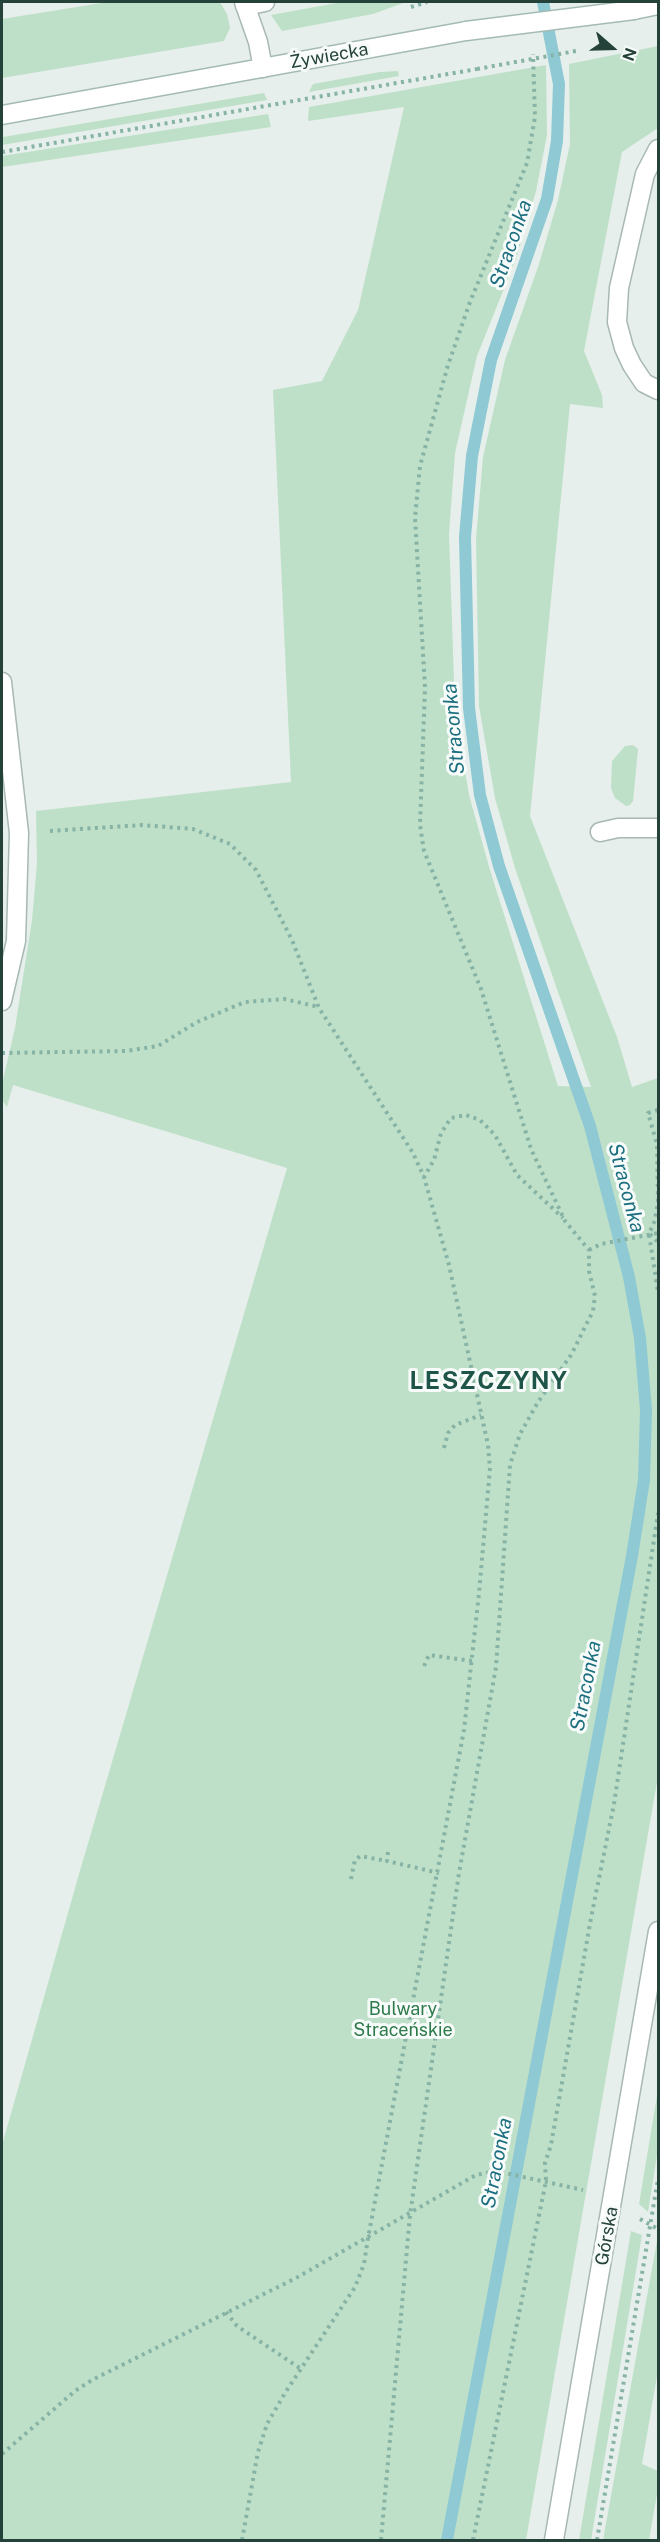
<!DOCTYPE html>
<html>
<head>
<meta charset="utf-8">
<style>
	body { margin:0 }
	#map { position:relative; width:660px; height:2542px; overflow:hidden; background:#e6efeb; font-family:"Public Sans",sans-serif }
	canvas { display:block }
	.frame { position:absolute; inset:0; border:3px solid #24423a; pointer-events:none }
	.north { position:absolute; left:582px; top:18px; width:60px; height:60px; -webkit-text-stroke:4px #f7fbf9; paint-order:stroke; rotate:110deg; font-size:16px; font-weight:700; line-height:24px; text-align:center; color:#24423a }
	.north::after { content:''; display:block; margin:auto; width:21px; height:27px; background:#24423a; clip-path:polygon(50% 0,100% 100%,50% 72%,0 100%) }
</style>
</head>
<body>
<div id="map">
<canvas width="660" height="2542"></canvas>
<div class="frame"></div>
<div class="north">N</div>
</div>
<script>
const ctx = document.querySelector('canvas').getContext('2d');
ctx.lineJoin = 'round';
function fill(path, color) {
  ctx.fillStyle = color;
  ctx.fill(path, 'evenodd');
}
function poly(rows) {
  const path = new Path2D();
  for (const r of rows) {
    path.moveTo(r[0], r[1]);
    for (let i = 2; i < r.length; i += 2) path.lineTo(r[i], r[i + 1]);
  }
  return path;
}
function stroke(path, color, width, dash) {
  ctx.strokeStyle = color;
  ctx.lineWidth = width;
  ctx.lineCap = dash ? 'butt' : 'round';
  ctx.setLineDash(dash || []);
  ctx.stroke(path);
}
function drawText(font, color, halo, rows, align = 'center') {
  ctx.font = font + ' "Public Sans",sans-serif';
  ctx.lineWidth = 6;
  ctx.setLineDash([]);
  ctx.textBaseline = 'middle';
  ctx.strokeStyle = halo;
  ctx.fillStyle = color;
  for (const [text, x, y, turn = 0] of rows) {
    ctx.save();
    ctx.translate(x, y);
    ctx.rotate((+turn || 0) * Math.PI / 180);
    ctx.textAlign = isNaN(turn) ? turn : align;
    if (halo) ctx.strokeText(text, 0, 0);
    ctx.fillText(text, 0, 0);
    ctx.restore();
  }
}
const green = poly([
	[108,2,220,2,227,14,230,28,224,41,2,78,2,19],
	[342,2,406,2,373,14,282,31,271,15],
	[658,46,658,128,622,152,584,351,602,395,603,408,570,404,530,816,617,1037,632,1087,658,1078,658,1776,526,2540,2,2540,2,2145,79,1874,287,1168,13,1085,7,1107,2,1100,2,1084,15,1028,32,920,37,864,36,811,291,782,273,390,322,381,358,310,404,107,308,121,309,107,546,65,547,135,536,191,517,256,477,356,455,453,449,534,455,710,469,795,490,870,558,1086,591,1087,515,868,495,798,479,706,476,539,483,457,505,360,539,264,558,200,570,144,569,64],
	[398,71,399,76,309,92,313,84,380,72],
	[264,93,267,100,2,145,3,137],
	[268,114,271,127,2,167,2,156],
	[633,745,638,749,633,801,630,805,626,806,615,798,611,788,612,761,625,746],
	[658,2090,658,2149,648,2212,639,2204],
	[631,2231,642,2235,591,2540,579,2540],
	[657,2241,658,2242,658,2370,642,2464,658,2471,658,2488,649,2540,603,2540]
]);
const stream = poly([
	[447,2540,632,1556,644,1480,646,1410,640,1338,629,1277,590,1126,499,866,480,795,469,708,465,537,472,456,491,360,547,199,557,141,559,84,543,2]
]);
const path = poly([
	[411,7,427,2],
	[2,152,477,69],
	[50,831,142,825,193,829,230,844,256,870,292,940,319,1008,413,1153,424,1177,434,1160,441,1133,451,1118,466,1115,480,1120,495,1135,517,1175,563,1218],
	[2,1053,126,1051,158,1046,197,1022,245,1002,284,999,319,1007],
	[658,1110,648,1113,657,1144,658,1202,655,1220,649,1234,658,1292],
	[650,1234,658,1242],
	[589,1250,601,1244,658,1233],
	[444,1448,448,1433,455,1425,481,1415],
	[424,1666,429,1655,472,1661],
	[388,1852,387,1861,439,1873],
	[351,1879,355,1860,360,1856,387,1861],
	[640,2219,658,2229],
	[226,2312,237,2326,301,2369],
	[2,2454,75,2391,92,2380,296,2278,476,2175,496,2171,583,2190],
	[242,2540,258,2452,267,2424,285,2393,355,2287,364,2264,368,2238,464,1730,479,1593,490,1468,488,1445,449,1265,424,1177],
	[381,2540,410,2215,459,1873,496,1667,510,1465,520,1434,538,1402,571,1355,593,1311,595,1296,589,1271,589,1250,565,1221,531,1149,481,989,424,851,420,825,425,687,415,518,420,466,448,365,470,302,527,163,535,117,533,54],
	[473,2540,546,2181,545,2163,551,2145,591,1918,614,1804,658,1513],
	[597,2540,658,2179]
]);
const service = poly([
	[244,2,258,42,263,68],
	[245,6,265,2],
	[658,149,645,174,619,288,617,322,624,348,632,365,644,383,658,390],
	[600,832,618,828,658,828]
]);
const minor = poly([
	[2,682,19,833,16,941,2,1001]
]);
const tertiary = poly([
	[554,2540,658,1931]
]);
const secondary = poly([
	[634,10,658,5],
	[2,115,466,31]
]);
const pathBridge = poly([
	[477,69,576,51]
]);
const secondaryBridge = poly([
	[466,31,634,10]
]);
const streetNames = [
	["Żywiecka",329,56,-10],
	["Górska",607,2236,-80]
];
const parkNames = [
	["Bulwary",403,2009],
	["Straceńskie",403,2030]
];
const waterNames = [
	["Straconka",511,244,-71],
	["Straconka",454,729,-95],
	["Straconka",626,1188,75],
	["Straconka",586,1686,-79],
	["Straconka",497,2163,-79]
];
const districtNames = [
	["LESZCZYNY",489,1382]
];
fill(green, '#bfe0c8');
stroke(stream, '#8ec9d4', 12);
stroke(service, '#a8b8b2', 21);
stroke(minor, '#a8b8b2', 21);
stroke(tertiary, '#a8b8b2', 21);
stroke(secondary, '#a4bbb3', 21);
stroke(path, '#86b3a5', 4, [3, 4.5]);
stroke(service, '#fff', 18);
stroke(minor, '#fff', 18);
stroke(tertiary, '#fff', 18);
stroke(secondary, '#fff', 18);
stroke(secondaryBridge, '#a4bbb3', 21, []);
stroke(pathBridge, '#86b3a5', 4, [3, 4.5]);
stroke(secondaryBridge, '#fff', 18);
drawText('18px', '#24423a', '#f7fbf9', streetNames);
drawText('18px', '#2d7a4b', '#f7fbf9', parkNames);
drawText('italic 20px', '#1c6f80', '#f7fbf9', waterNames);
ctx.letterSpacing = '1.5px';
drawText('bold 24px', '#1f5548', '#f7fbf9', districtNames);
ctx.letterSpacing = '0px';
</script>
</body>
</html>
